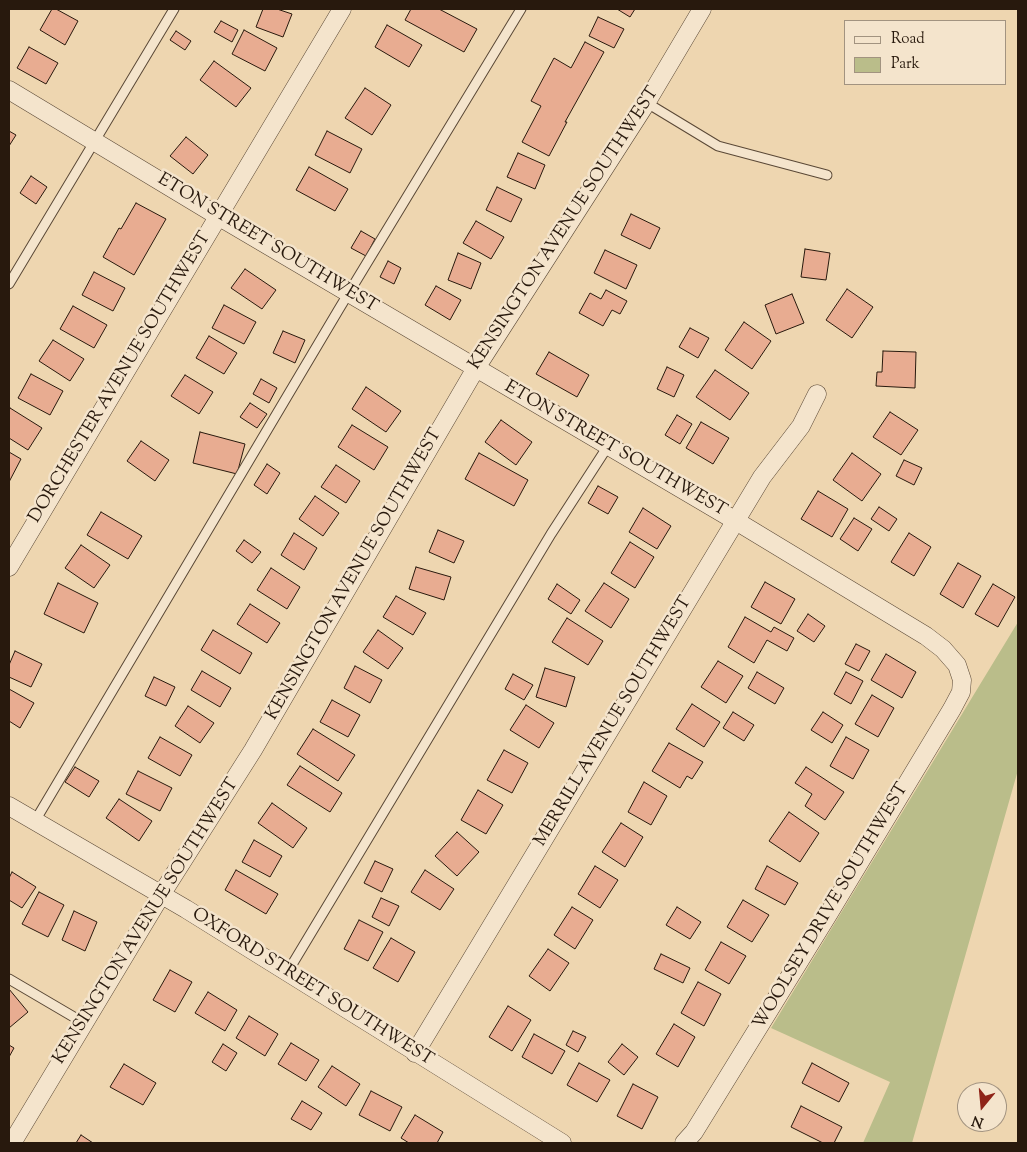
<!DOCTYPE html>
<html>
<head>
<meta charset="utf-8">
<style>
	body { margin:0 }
	#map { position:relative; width:1027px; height:1152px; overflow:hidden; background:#eed6b0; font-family:"Sorts Mill Goudy",serif }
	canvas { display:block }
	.frame { position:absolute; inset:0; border:10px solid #28190d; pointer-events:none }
	.legend { position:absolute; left:844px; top:20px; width:162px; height:65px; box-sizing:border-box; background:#f4e4cc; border:1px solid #a29380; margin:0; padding:6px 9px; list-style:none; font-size:15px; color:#28190d }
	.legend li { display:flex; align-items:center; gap:10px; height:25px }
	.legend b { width:25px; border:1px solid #a29380 }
	.north { position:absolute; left:957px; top:1082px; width:50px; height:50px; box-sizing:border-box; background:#f4e4cc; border:1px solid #a29380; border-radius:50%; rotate:197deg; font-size:14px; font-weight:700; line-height:20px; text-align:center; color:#28190d }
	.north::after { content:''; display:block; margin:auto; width:18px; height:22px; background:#8f2418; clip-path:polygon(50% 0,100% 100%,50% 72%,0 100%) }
</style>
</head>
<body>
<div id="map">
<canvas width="1027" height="1152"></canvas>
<div class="frame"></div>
<ul class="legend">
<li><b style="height:6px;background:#f4e4cc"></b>Road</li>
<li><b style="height:14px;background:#babd8a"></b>Park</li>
</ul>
<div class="north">N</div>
</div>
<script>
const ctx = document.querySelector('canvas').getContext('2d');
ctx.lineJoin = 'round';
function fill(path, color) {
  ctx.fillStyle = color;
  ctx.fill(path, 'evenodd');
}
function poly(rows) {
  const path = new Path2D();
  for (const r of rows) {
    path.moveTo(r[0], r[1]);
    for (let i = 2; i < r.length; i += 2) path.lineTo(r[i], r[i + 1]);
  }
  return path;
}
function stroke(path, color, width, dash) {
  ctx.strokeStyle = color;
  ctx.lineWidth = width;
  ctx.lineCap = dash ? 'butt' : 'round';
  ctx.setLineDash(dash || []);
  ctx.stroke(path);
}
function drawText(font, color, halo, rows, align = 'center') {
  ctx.font = font + ' "Sorts Mill Goudy",serif';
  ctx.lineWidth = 5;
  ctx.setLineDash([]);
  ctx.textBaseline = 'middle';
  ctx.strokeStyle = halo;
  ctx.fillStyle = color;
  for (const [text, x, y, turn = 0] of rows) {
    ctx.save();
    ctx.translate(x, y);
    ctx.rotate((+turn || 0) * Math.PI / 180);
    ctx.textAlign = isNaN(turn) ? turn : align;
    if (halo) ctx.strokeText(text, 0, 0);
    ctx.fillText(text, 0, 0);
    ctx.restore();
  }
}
const green = poly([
	[1018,622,1018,770,912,1143,863,1143,890,1082,771,1028]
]);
const building = poly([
	[52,9,56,9,78,21,65,45,40,30,52,9],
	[263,9,277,9,292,14,283,37,256,27,263,9],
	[411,9,439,9,477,29,464,52,405,20,411,9],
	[617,9,635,9,630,17,617,9],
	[598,17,624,29,614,48,589,36,598,17],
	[221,21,238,30,232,42,214,32,221,21],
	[387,25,422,45,409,67,375,47,387,25],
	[244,30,277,48,265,71,232,54,244,30],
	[176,31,191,41,185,50,170,40,176,31],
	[585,42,604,52,565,122,567,122,549,156,522,142,541,106,531,101,554,58,571,68,585,42],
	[29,47,58,63,46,84,17,68,29,47],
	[214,61,251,88,236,107,200,80,214,61],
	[365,88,391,105,372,135,345,118,365,88],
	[9,131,16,135,9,146,9,131],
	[327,131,362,149,350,173,315,155,327,131],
	[186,137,208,155,193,174,170,156,186,137],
	[518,153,545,165,535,189,507,177,518,153],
	[309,167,348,189,335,211,296,190,309,167],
	[31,176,47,187,36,204,20,193,31,176],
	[497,187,522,199,511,222,486,210,497,187],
	[136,203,166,219,134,275,103,257,119,228,121,229,136,203],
	[631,214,660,228,650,249,621,235,631,214],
	[476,221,504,237,491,259,463,243,476,221],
	[361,231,375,239,366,256,351,248,361,231],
	[805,249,830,253,826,280,801,277,805,249],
	[605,250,637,265,626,289,594,273,605,250],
	[458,253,481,263,471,289,448,280,458,253],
	[388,261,401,268,394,284,380,277,388,261],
	[245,269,276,290,262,309,231,288,245,269],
	[94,272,125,288,113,311,82,295,94,272],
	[436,286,461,300,450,320,425,305,436,286],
	[847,289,873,307,852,338,826,320,847,289],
	[606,290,627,301,620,314,612,310,603,326,579,313,590,293,601,299,606,290],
	[792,294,804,323,776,334,765,305,792,294],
	[224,305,256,322,244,344,212,328,224,305],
	[73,306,107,325,94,348,60,329,73,306],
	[744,322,771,341,752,369,725,350,744,322],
	[690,328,709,338,698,358,679,347,690,328],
	[283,331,305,340,295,363,273,353,283,331],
	[209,336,237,353,224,374,196,358,209,336],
	[53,340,84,359,70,381,39,361,53,340],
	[883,351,916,352,915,388,876,386,877,372,882,372,883,351],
	[549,352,589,375,577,397,536,374,549,352],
	[667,367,684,375,674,397,657,389,667,367],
	[715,370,749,393,730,420,696,397,715,370],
	[31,374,63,391,50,415,18,398,31,374],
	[185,375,213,392,199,414,171,396,185,375],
	[261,379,277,388,269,403,253,394,261,379],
	[366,387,401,411,386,432,352,409,366,387],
	[250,403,267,414,257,428,240,417,250,403],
	[10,408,42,428,28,450,9,438,9,411,10,408],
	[890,412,918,430,901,455,873,437,890,412],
	[677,415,692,424,680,444,665,435,677,415],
	[501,420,532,442,516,465,485,442,501,420],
	[701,422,729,438,713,464,686,448,701,422],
	[352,425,388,447,374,470,338,447,352,425],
	[200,432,245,444,237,474,193,463,200,432],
	[141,441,169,460,155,481,127,461,141,441],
	[9,452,21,459,9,482,9,452],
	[479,453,528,480,514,506,465,479,479,453],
	[852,453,881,474,862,501,833,480,852,453],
	[904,460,922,468,914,485,896,476,904,460],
	[267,464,280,473,267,494,254,485,267,464],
	[336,465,360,481,346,503,321,487,336,465],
	[598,486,618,497,608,514,588,503,598,486],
	[818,491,848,509,832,537,801,519,818,491],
	[315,496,339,513,323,536,299,519,315,496],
	[879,507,897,519,889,531,871,519,879,507],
	[643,508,671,526,657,549,629,532,643,508],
	[101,512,142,536,128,559,87,535,101,512],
	[854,518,872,529,858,551,840,539,854,518],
	[438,530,464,541,454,563,429,552,438,530],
	[294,533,317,548,304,570,281,555,294,533],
	[909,533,931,547,914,576,891,562,909,533],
	[244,540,261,552,252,563,236,551,244,540],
	[630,542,654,557,635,588,611,573,630,542],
	[81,545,110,565,94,588,65,568,81,545],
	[958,563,981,576,963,608,940,594,958,563],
	[416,567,451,577,444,600,409,589,416,567],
	[271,568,300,587,287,609,257,590,271,568],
	[765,582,795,599,781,624,751,607,765,582],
	[58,583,98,603,84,633,44,614,58,583],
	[604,583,629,599,611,628,585,611,604,583],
	[557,584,580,600,571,614,548,599,557,584],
	[993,584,1015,597,998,627,975,614,993,584],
	[396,596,426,613,413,635,383,617,396,596],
	[250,604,280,623,267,643,237,624,250,604],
	[808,614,825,626,814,642,797,631,808,614],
	[745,617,771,632,774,627,794,638,787,651,767,640,754,663,728,647,745,617],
	[567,618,603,641,588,665,552,642,567,618],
	[213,630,252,653,240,674,201,650,213,630],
	[378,630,403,648,388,669,363,652,378,630],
	[856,644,870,651,859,671,845,664,856,644],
	[15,651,42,664,31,687,9,677,9,665,15,651],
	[886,654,916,672,902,698,871,680,886,654],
	[718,661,743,676,726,703,701,687,718,661],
	[355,666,382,680,370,703,344,688,355,666],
	[545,668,575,677,566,707,536,697,545,668],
	[202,671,231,688,220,707,191,690,202,671],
	[757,672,784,688,775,704,748,688,757,672],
	[846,672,863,681,851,704,834,694,846,672],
	[513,674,533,685,524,700,505,689,513,674],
	[154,677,175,687,166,706,145,696,154,677],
	[9,689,34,703,20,728,9,721,9,689],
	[872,695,894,708,878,737,855,724,872,695],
	[332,700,360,715,348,737,320,722,332,700],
	[692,704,720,722,704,747,676,729,692,704],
	[526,705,554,723,539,748,510,730,526,705],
	[188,706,214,723,200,743,175,726,188,706],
	[733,712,754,725,744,741,723,728,733,712],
	[823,712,843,725,832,743,811,730,823,712],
	[313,729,355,755,338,781,297,754,313,729],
	[160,737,192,755,180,776,148,758,160,737],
	[846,737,869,750,853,779,830,766,846,737],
	[669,743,703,762,692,779,687,776,680,788,652,771,669,743],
	[504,750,528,763,512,793,487,780,504,750],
	[300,766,342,793,330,812,287,785,300,766],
	[75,767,99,781,89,797,65,782,75,767],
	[806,767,844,792,825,820,805,806,812,794,795,783,806,767],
	[138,771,172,788,160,811,126,794,138,771],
	[644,782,667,796,651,825,628,812,644,782],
	[478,790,503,805,486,834,461,820,478,790],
	[119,799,152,821,139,841,106,818,119,799],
	[272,803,307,828,293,848,258,823,272,803],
	[789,812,819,833,800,862,769,841,789,812],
	[621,823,643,837,625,867,602,852,621,823],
	[457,832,479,852,457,876,435,856,457,832],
	[254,840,282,856,270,877,242,862,254,840],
	[375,861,393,869,382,892,364,883,375,861],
	[595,866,618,880,600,908,578,894,595,866],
	[767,866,798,883,785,905,755,889,767,866],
	[236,870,278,894,266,914,225,890,236,870],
	[425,870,454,889,440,910,411,892,425,870],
	[12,872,36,887,22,908,9,900,9,878,12,872],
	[39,892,64,905,48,937,22,924,39,892],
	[381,898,399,906,389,926,372,917,381,898],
	[743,900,769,915,752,942,727,927,743,900],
	[572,907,593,920,575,949,554,935,572,907],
	[677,907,701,922,690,939,666,925,677,907],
	[74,911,97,922,85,951,62,940,74,911],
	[359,920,383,932,368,961,344,949,359,920],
	[391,938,415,952,398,982,373,968,391,938],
	[721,942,746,956,729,984,705,970,721,942],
	[548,949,569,963,550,991,529,976,548,949],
	[661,954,690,968,683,983,654,969,661,954],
	[170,970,192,982,175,1012,153,1000,170,970],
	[698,982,721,994,704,1026,681,1013,698,982],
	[9,989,28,1012,9,1028,9,989],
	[208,992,237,1010,225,1031,195,1013,208,992],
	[508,1006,531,1020,512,1051,489,1037,508,1006],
	[249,1016,278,1034,265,1056,236,1038,249,1016],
	[674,1024,695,1037,678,1067,656,1054,674,1024],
	[573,1031,586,1037,578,1052,566,1045,573,1031],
	[534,1034,565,1051,552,1074,522,1057,534,1034],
	[291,1043,319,1060,306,1081,278,1064,291,1043],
	[223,1044,237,1053,226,1071,212,1062,223,1044],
	[622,1044,638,1057,624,1075,608,1062,622,1044],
	[9,1045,14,1048,9,1057,9,1045],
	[579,1063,610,1080,597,1102,567,1085,579,1063],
	[812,1063,849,1083,839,1102,802,1083,812,1063],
	[124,1064,156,1083,143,1105,110,1087,124,1064],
	[332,1066,360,1084,346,1106,318,1087,332,1066],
	[633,1084,658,1097,642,1129,617,1116,633,1084],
	[371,1091,402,1107,390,1131,359,1115,371,1091],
	[302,1101,322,1113,311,1130,291,1119,302,1101],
	[801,1106,842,1127,834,1143,823,1143,791,1127,801,1106],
	[415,1115,443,1132,437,1143,409,1143,401,1138,415,1115],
	[81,1135,93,1143,76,1143,81,1135]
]);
const service = poly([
	[647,103,718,146,827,175],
	[9,284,174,9],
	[35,821,339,309,521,9],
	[287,973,551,534,608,446],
	[9,979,84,1023]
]);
const minor = poly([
	[9,90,218,216,736,521,926,636,943,649,957,665,962,680,961,692,952,709,829,913,694,1132,684,1143],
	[9,567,342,9],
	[9,806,186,909,562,1143],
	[415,1053,762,477,801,426,817,394],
	[12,1143,161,895,253,750,476,368,645,105,702,9]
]);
const streetNames = [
	["KENSINGTON AVENUE SOUTHWEST",565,229,-57],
	["ETON STREET SOUTHWEST",267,244,31],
	["DORCHESTER AVENUE SOUTHWEST",121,378,-59],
	["ETON STREET SOUTHWEST",615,450,30],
	["KENSINGTON AVENUE SOUTHWEST",355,575,-60],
	["MERRILL AVENUE SOUTHWEST",614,722,-59],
	["WOOLSEY DRIVE SOUTHWEST",832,907,-59],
	["KENSINGTON AVENUE SOUTHWEST",147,922,-58],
	["OXFORD STREET SOUTHWEST",312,988,32]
];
fill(green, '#babd8a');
fill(building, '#e8ac91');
stroke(building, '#28190d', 1);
stroke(service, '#5a4836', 11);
stroke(minor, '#5a4836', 19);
stroke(service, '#f4e4cc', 9);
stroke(minor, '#f4e4cc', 18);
drawText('18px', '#28190d', '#f4e4cc', streetNames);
</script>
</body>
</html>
